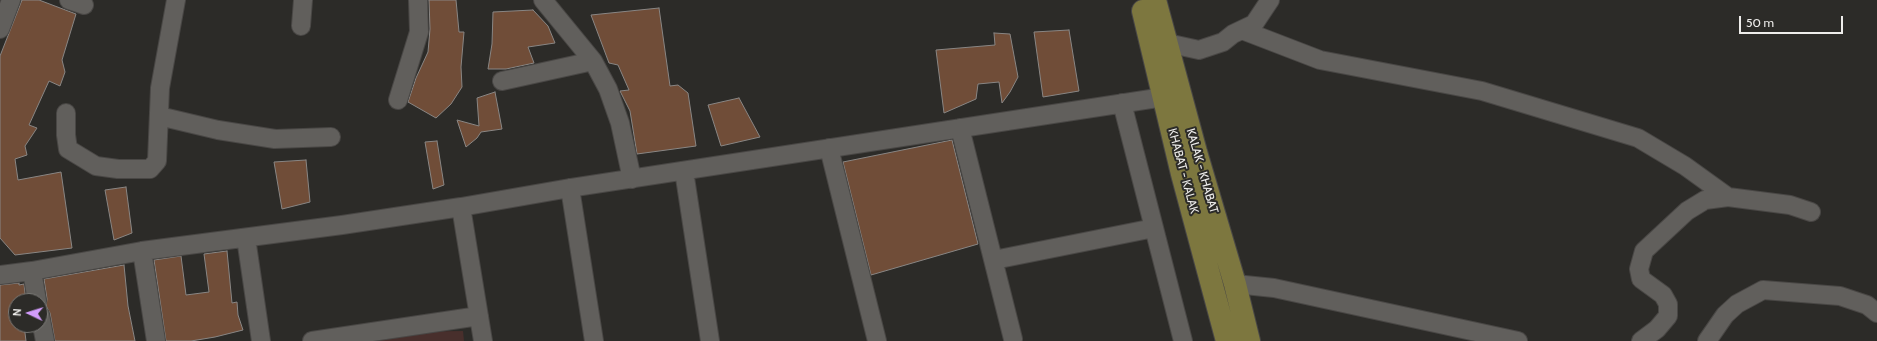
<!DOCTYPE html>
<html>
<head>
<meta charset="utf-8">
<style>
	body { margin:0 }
	#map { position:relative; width:1877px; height:341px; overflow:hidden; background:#2c2b28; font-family:Cabin,sans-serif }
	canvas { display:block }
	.north { position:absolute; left:8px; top:293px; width:40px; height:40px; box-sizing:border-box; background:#2c2b28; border:1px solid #7a7976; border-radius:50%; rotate:274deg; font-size:11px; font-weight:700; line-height:16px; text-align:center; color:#eeedeb }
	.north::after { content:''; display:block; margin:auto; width:14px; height:18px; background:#d39cfd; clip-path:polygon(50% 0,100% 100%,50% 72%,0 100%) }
	.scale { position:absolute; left:1739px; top:16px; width:104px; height:18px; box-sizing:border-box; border:2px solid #eeedeb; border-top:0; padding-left:5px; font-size:12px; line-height:14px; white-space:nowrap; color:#eeedeb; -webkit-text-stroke:3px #2c2b28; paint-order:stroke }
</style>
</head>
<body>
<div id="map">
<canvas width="1877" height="341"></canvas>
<div class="north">N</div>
<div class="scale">50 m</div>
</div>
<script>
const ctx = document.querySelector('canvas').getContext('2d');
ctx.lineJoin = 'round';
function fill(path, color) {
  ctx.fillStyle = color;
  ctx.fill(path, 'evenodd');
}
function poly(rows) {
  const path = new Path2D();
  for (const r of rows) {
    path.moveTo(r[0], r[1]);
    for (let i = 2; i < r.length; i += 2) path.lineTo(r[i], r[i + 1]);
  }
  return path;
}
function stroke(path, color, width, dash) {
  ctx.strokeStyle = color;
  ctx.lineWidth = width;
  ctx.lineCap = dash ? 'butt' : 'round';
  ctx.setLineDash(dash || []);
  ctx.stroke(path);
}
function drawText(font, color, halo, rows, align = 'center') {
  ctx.font = font + ' Cabin,sans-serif';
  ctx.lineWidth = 4;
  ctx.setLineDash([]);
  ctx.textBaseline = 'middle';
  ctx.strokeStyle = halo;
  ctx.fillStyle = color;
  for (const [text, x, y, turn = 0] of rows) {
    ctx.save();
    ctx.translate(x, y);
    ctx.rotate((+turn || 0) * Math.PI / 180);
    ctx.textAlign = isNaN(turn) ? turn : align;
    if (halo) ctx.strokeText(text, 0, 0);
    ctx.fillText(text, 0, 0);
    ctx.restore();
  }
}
const green = poly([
	[463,331,464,341,349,341,392,332]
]);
const building = poly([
	[22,0,39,0,76,14,62,60,65,72,60,86,49,81,29,125,37,128,25,146,27,155,15,159,18,180,61,172,72,248,15,255,0,238,0,56,22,0],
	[429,0,456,0,459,32,464,32,461,67,462,87,451,104,436,118,408,102,416,78,428,52,430,29,429,0],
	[659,8,670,86,678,85,688,93,696,146,637,154,630,111,620,91,629,90,618,65,609,63,591,15,659,8],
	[533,10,548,26,555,43,528,47,534,63,506,69,488,69,492,44,493,12,533,10],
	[1069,30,1079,91,1043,97,1034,32,1069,30],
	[994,33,1010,34,1018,77,1010,92,1002,103,999,82,978,84,976,99,944,113,936,50,995,45,994,33],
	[495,92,502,129,481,132,477,138,466,147,457,120,479,126,477,98,495,92],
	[739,98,760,137,721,146,708,105,739,98],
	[952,140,978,244,871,275,843,162,952,140],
	[437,141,444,185,433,189,425,142,437,141],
	[306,160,310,202,282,209,274,162,306,160],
	[126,187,132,233,114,240,105,190,126,187],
	[227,251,232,303,237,302,238,315,243,330,215,337,191,341,166,341,154,260,181,256,186,295,209,292,204,254,227,251],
	[124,265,128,306,135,341,55,341,50,313,46,306,47,299,44,279,124,265],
	[19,283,19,285,24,284,26,301,16,301,16,325,24,325,26,341,0,341,0,285,19,283]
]);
const minor = poly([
	[69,0,84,5],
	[543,0,593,61,608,89,620,123,632,179],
	[301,26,303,0],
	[0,29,11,0],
	[1242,30,1320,60,1482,91,1638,138,1685,166,1728,197,1790,205,1811,212],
	[1167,43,1199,50,1223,42,1233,34,1254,24,1270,0],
	[502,81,593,61],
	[398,100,419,32,418,0],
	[1122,103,1183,341],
	[66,113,66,135,68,149,96,166,118,169,150,169,157,161,160,88,176,0],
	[159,116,218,130,275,139,331,137],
	[960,128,1013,339],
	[829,148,877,341],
	[684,171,710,341],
	[570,188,594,341],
	[461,207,483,341],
	[246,238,261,341],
	[142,251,156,341],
	[994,260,1154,228],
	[32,271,37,301],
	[0,275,32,271,142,251,342,225,461,207,570,188,1164,97],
	[1235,284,1274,288,1518,341],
	[40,315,45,341],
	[312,341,479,316],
	[1641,341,1657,329,1668,316,1668,304,1663,295,1641,279,1639,269,1644,251,1687,211,1705,200,1728,197],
	[1707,341,1725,315,1737,304,1763,290,1840,296,1867,305,1877,313]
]);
const major = poly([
	[1155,0,1196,152,1235,284,1249,341],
	[1143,11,1182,174,1227,341]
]);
const streetNames = [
	["KHABAT - KALAK",1183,171,75],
	["KALAK - KHABAT",1202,171,74]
];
fill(green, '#482f2c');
fill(building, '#704d38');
stroke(building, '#898684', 1);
stroke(minor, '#494745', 20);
stroke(major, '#494745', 24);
stroke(minor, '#615f5c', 18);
stroke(major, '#7d773f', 22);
drawText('12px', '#eeedeb', '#2c2b28', streetNames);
</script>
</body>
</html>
